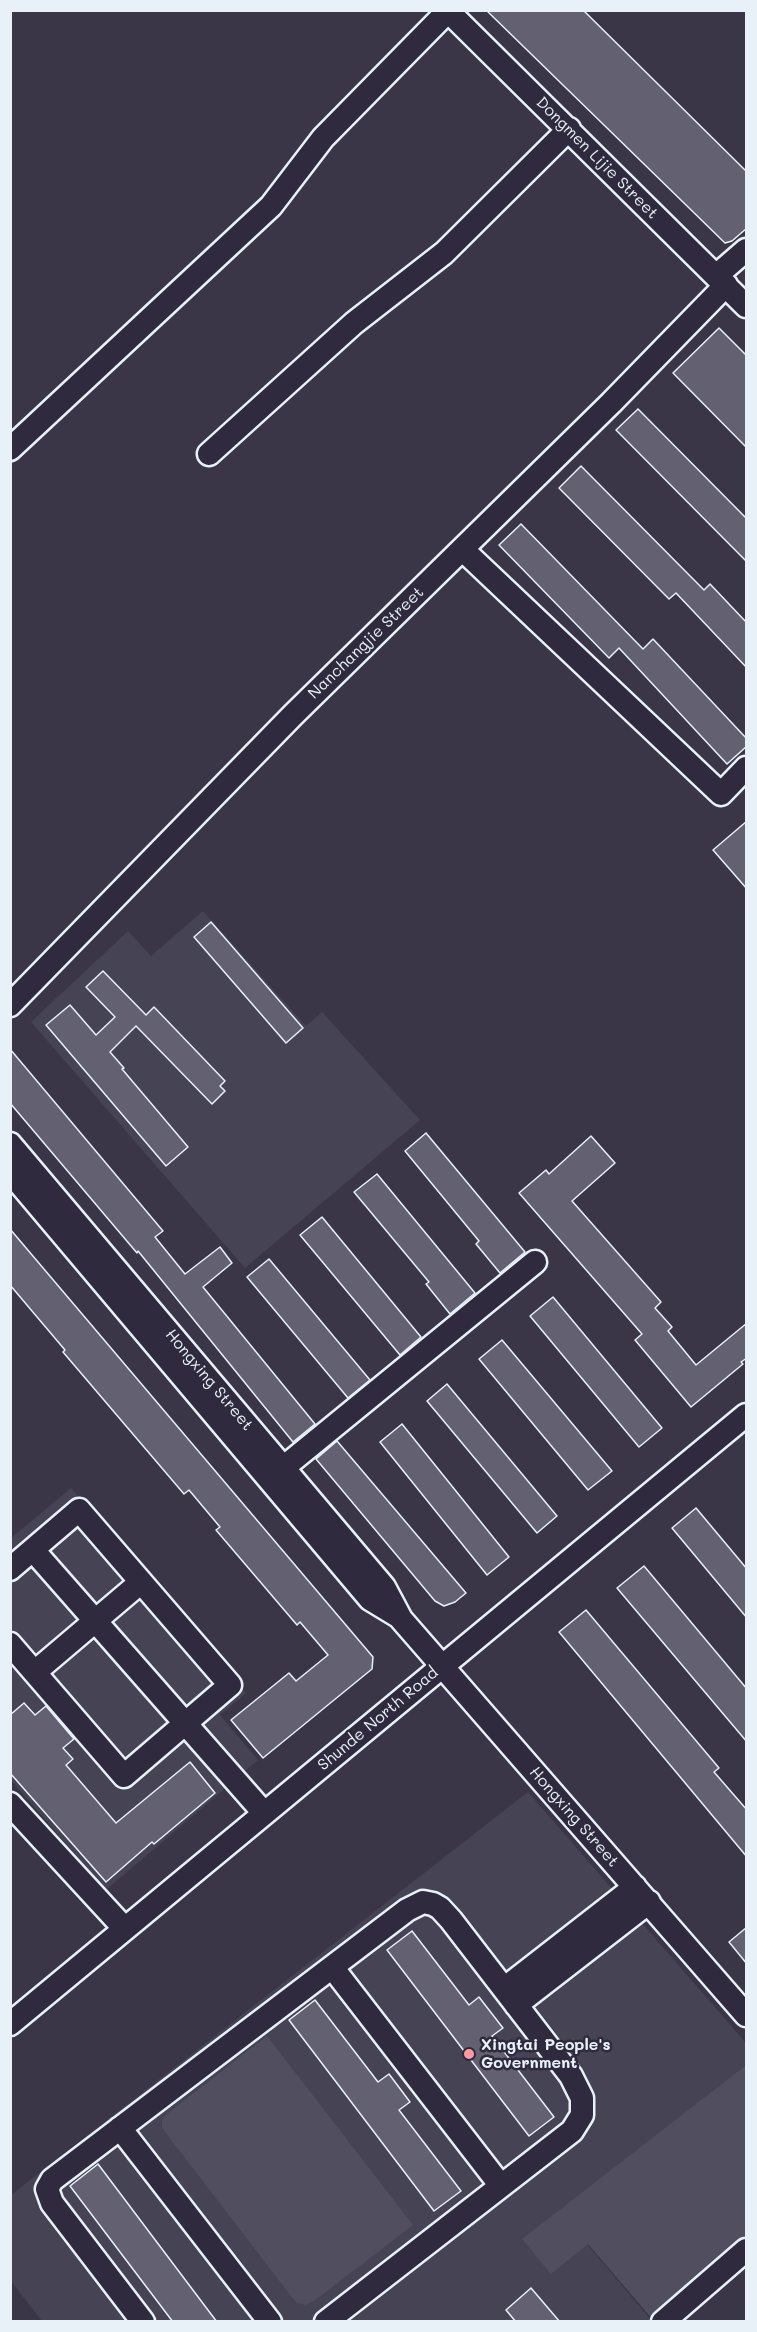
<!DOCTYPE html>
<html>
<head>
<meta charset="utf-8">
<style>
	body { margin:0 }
	#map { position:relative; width:757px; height:2332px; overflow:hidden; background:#3a3648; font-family:Mali,sans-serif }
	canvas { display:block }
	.frame { position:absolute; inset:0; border:12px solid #e8f1f8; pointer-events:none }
</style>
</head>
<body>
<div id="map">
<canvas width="757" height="2332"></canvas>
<div class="frame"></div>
</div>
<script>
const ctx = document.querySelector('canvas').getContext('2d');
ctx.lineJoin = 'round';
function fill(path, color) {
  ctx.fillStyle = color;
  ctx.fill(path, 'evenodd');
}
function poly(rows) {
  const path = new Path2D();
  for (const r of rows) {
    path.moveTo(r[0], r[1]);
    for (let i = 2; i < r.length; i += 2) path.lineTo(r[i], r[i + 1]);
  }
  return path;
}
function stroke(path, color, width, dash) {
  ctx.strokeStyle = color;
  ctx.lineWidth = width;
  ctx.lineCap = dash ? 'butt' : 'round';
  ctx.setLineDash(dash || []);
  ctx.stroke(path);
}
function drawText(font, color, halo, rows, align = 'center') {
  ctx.font = font + ' Mali,sans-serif';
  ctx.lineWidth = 5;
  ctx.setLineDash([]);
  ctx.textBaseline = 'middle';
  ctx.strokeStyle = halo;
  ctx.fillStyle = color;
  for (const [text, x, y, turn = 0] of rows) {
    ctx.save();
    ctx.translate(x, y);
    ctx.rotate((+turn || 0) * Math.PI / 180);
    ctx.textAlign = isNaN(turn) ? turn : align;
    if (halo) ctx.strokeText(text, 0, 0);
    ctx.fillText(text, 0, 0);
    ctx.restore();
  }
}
const built = poly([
	[203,911,306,1026,322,1012,420,1120,245,1268,31,1022,128,931,151,956],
	[71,1488,246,1693,220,1715,258,1760,106,1890,11,1780,10,1539],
	[528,1792,746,2043,746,2065,523,2239,587,2244,652,2321,42,2321,11,2281,11,2195]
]);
const green = poly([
	[267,2036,413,2225,314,2301,305,2305,296,2302,291,2296,162,2128,162,2120,167,2114],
	[746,2065,746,2242,654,2321,588,2244,551,2274,522,2239]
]);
const building = poly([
	[486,10,583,10,747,172,747,228,732,241,725,243,486,10],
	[719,328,747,356,747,448,673,373,719,328],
	[638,409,747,519,747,562,616,430,638,409],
	[581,466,704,590,710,584,747,623,747,668,676,593,669,599,559,488,581,466],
	[521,524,643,649,653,639,747,739,747,746,727,764,619,648,609,658,499,545,521,524],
	[747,821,747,889,713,850,747,821],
	[211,922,303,1028,286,1043,194,937,211,922],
	[103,971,146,1015,154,1007,225,1081,220,1086,225,1091,212,1104,136,1026,110,1052,124,1068,122,1069,188,1147,166,1166,46,1025,70,1005,96,1035,115,1017,86,987,103,971],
	[10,1049,163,1231,155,1237,185,1274,220,1247,232,1263,203,1287,315,1424,293,1442,138,1251,137,1253,10,1103,10,1049],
	[426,1133,525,1252,500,1273,476,1244,479,1241,405,1151,426,1133],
	[591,1136,615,1163,572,1201,661,1302,655,1308,672,1327,668,1331,696,1365,747,1323,747,1358,741,1362,743,1364,691,1407,635,1340,642,1334,519,1193,546,1170,549,1174,591,1136],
	[377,1174,475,1293,450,1314,426,1284,429,1282,354,1192,377,1174],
	[322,1217,421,1337,400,1355,300,1235,322,1217],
	[10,1229,373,1657,372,1669,263,1758,231,1720,289,1673,296,1681,328,1655,300,1622,297,1625,216,1530,220,1527,189,1490,184,1494,63,1352,65,1350,10,1285,10,1229],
	[269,1259,370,1380,348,1398,247,1277,269,1259],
	[553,1297,662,1428,639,1447,530,1316,553,1297],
	[502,1340,612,1471,588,1490,479,1359,502,1340],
	[447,1384,557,1516,537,1533,427,1401,447,1384],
	[402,1424,509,1557,487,1575,380,1442,402,1424],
	[337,1441,466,1593,455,1602,444,1606,435,1601,316,1459,337,1441],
	[696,1508,747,1569,747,1618,672,1528,696,1508],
	[644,1566,747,1689,747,1742,617,1588,644,1566],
	[586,1610,719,1768,714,1772,747,1810,747,1857,559,1632,586,1610],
	[24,1703,35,1715,46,1706,74,1739,63,1748,73,1759,66,1765,116,1823,190,1762,215,1793,154,1844,152,1842,106,1882,10,1773,10,1715,24,1703],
	[747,1927,747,1964,729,1942,747,1927],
	[412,1931,469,2005,479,1997,503,2028,492,2036,554,2117,529,2136,387,1950,412,1931],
	[315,2000,378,2082,389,2074,410,2102,399,2110,461,2191,434,2211,289,2020,315,2000],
	[98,2164,217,2322,173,2322,70,2186,98,2164],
	[531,2288,560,2322,516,2322,506,2310,531,2288]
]);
const minor = poly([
	[447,10,746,306],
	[716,276,746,250],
	[10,449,271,206,323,138,448,11],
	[209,454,354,323,444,253,569,129],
	[462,549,721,794,746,768],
	[10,1005,293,715,611,403,726,285],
	[10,1144,384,1587,401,1619,746,2015],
	[10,1172,370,1599,398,1616],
	[283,1468,535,1262],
	[33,1550,264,1813],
	[10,1569,79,1510,230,1685,124,1776,10,1644],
	[35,1672,141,1582],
	[10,1804,125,1929],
	[332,1967,501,2186],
	[504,1989,635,1887],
	[516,2005,649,1902],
	[10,2024,746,1415],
	[120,2128,270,2322],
	[143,2322,52,2203,47,2189,52,2180,407,1910,423,1902,433,1904,440,1908,451,1920,571,2076,582,2098,582,2115,572,2131,326,2322],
	[663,2322,746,2250]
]);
const markers = [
	[469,2054,6,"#ff9aa2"]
];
const streetNames = [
	["Dongmen Lijie Street",597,158,45],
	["Nanchangjie Street",366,643,-44],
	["Hongxing Street",209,1380,50],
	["Shunde North Road",378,1719,-40],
	["Hongxing Street",574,1817,49]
];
const poiNames = [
	["Xingtai People's",481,2045],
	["Government",481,2063]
];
fill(built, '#464354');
fill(green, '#504e5f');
fill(building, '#636171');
stroke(building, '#e8f1f8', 1.5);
stroke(minor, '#e8f1f8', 27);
stroke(minor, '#2f2a3d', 22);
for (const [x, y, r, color] of markers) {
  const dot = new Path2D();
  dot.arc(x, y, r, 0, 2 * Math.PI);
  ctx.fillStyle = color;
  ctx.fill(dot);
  stroke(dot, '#2f2a3d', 2);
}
drawText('16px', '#e8f1f8', '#2f2a3d', streetNames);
drawText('bold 16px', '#e8f1f8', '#2f2a3d', poiNames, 'left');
</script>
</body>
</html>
